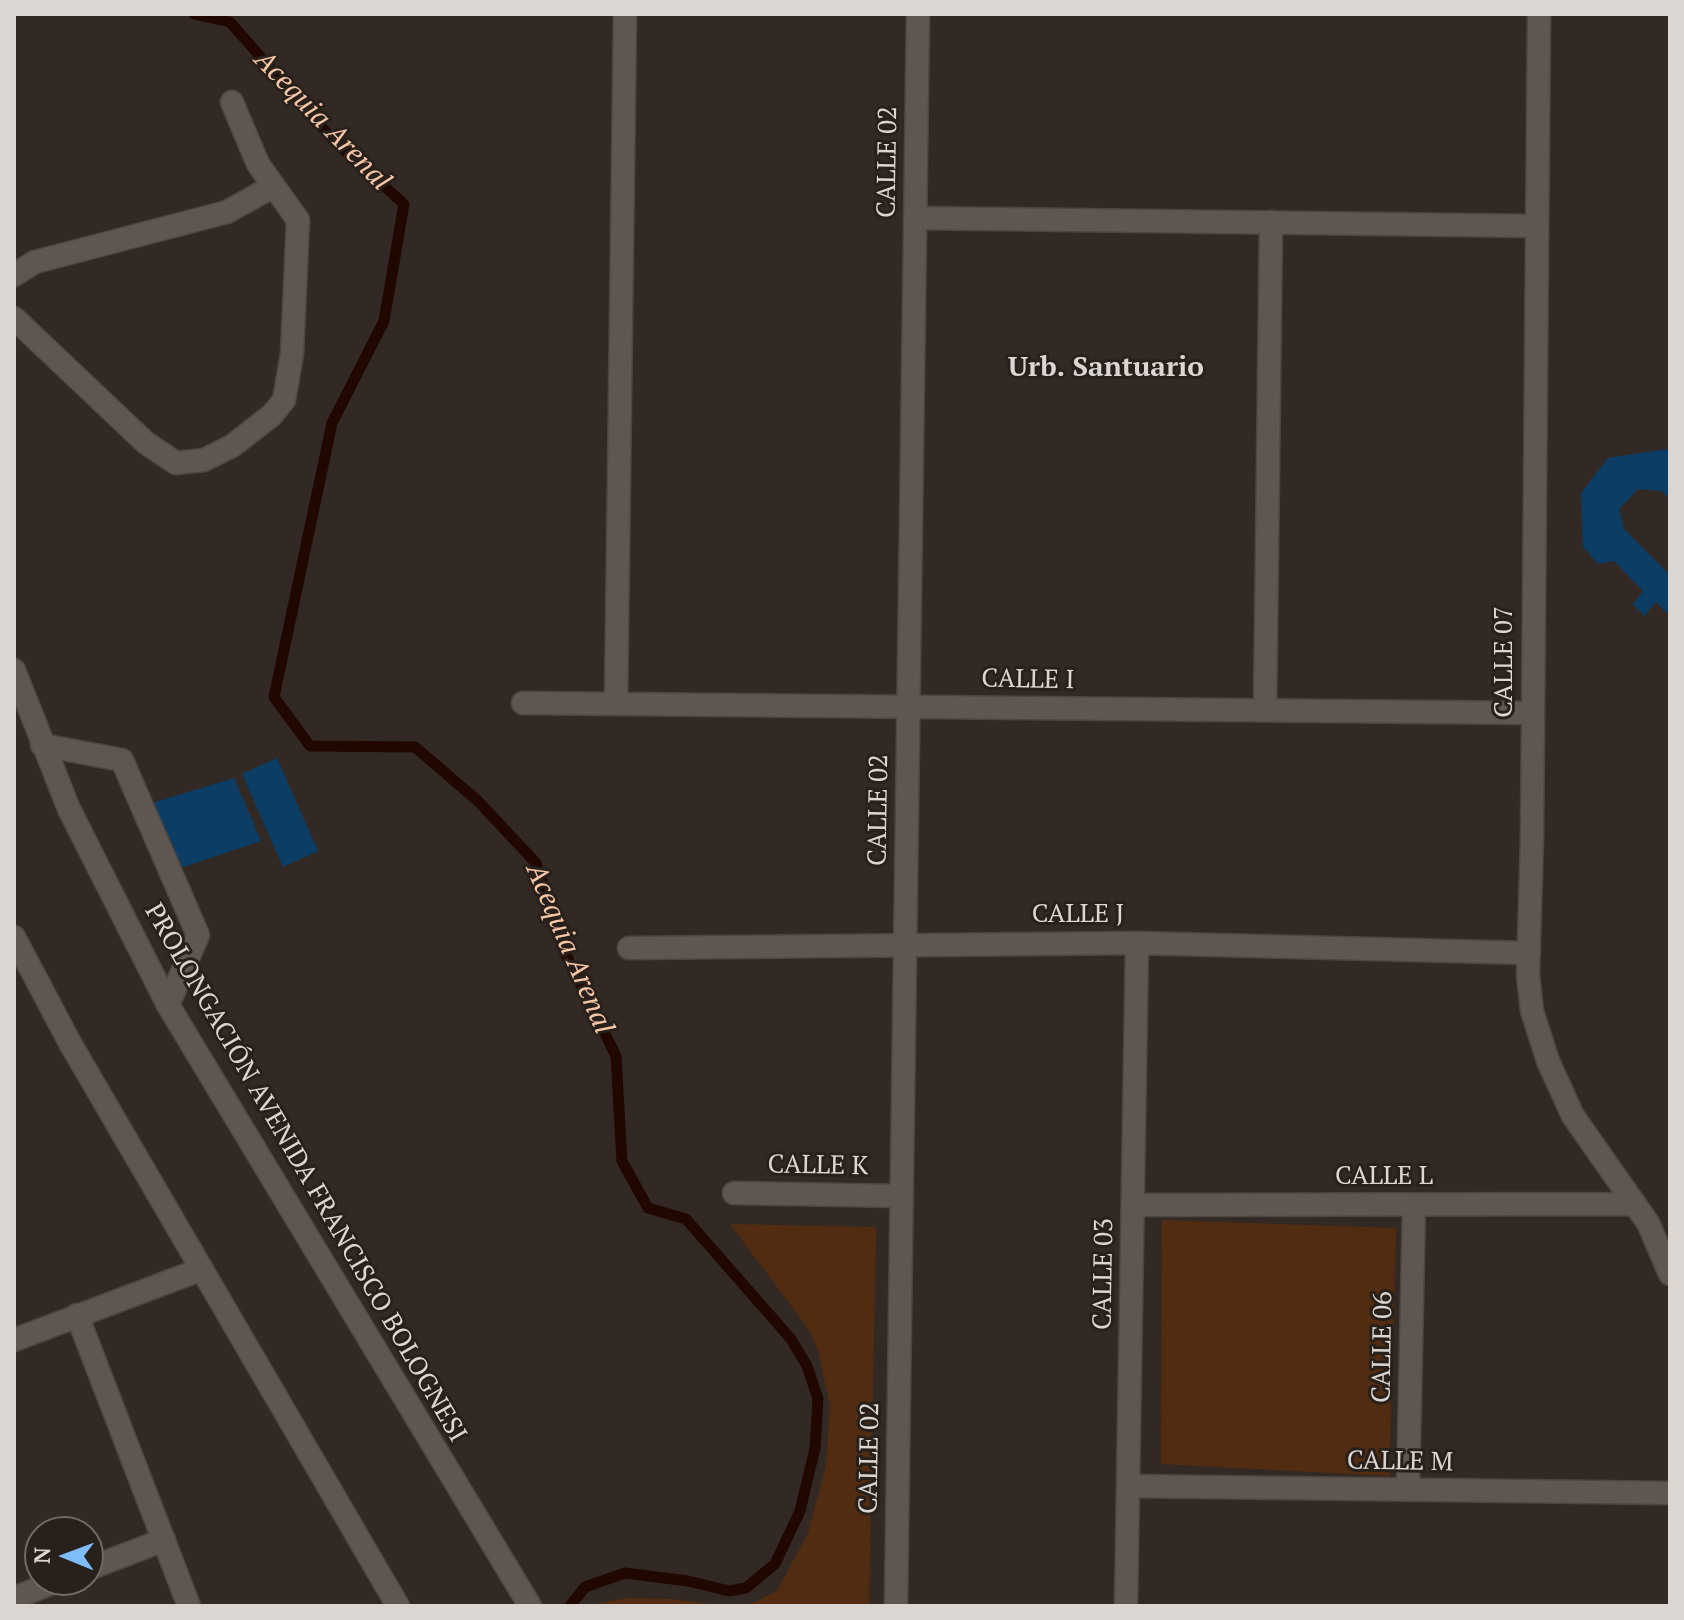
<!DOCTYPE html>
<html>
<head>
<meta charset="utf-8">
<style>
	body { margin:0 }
	#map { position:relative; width:1684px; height:1620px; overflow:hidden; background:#322924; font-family:"PT Serif",serif }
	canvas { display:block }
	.frame { position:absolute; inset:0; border:16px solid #dcd6d3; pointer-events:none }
	.north { position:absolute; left:24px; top:1516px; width:80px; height:80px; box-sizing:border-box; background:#28201a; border:2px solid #706964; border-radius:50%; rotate:271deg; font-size:22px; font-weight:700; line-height:32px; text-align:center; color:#dcd6d3 }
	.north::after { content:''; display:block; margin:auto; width:28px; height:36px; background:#7ebdf9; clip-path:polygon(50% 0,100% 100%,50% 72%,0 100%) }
</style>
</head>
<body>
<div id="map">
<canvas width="1684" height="1620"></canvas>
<div class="frame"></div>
<div class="north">N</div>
</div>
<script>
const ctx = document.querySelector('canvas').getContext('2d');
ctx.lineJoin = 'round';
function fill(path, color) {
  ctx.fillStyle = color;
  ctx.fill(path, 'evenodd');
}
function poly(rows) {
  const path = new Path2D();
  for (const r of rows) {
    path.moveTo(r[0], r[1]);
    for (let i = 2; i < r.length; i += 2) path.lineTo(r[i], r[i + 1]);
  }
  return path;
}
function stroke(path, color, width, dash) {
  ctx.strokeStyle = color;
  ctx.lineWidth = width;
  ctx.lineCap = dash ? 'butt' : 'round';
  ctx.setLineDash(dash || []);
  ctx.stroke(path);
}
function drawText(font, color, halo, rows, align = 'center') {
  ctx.font = font + ' "PT Serif",serif';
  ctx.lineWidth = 6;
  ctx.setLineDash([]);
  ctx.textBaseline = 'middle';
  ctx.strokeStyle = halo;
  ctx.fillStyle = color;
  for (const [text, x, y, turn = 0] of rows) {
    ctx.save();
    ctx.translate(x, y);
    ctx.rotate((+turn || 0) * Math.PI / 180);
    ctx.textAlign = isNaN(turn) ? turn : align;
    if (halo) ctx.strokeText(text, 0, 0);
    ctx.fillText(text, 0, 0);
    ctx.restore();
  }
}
const green = poly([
	[1162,1220,1396,1228,1389,1476,1161,1464],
	[730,1224,876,1227,869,1606,745,1606,777,1591,808,1533,826,1466,830,1406,817,1347,807,1327],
	[627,1598,672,1599,725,1606,584,1606]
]);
const stream = poly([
	[194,14,230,22,335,142,404,204,384,321,332,423,274,697,310,746,415,747,478,801,536,863,565,953,616,1056,622,1161,648,1208,686,1219,791,1339,807,1366,818,1399,815,1448,800,1511,775,1564,746,1588,729,1591,688,1581,625,1573,585,1587,570,1606]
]);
const building = poly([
	[1666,449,1670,452,1670,500,1662,491,1638,489,1619,509,1624,529,1667,572,1670,569,1670,616,1656,602,1644,616,1633,604,1643,591,1614,561,1598,564,1583,547,1581,493,1608,458],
	[277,758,318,851,283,867,242,774],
	[234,778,261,841,178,869,152,803]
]);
const service = poly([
	[14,275,35,262,227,212,272,187],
	[14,318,146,443,176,463,204,460,232,446,272,415,284,400,292,354,298,220,258,164,232,102],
	[42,745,122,760,198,935,168,1005]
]);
const minor = poly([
	[1539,14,1532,838,1528,975,1532,1011,1548,1061,1573,1116,1648,1223,1670,1274],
	[915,218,1536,226],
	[523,703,1532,713],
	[616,704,625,14],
	[1265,710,1271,222],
	[629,948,1137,943,1529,953],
	[734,1193,901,1196],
	[1133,1205,1635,1204],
	[77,1315,189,1606],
	[14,1340,202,1269],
	[1128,1486,1670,1493],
	[1408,1490,1414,1205],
	[88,1569,164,1540],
	[14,1598,60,1580],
	[896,1606,918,14],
	[1126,1606,1137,943]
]);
const secondary = poly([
	[14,670,69,809,168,1005,530,1606],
	[14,937,70,1043,398,1606]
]);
const streetNames = [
	["CALLE 02",888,162,-89],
	["CALLE 07",1505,662,-90],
	["CALLE I",1028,680,1],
	["CALLE 02",879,810,-89],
	["CALLE J",1078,915],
	["CALLE K",818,1166,1],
	["PROLONGACIÓN AVENIDA FRANCISCO BOLOGNESI",305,1173,60],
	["CALLE L",1384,1177],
	["CALLE 03",1104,1274,-89],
	["CALLE 06",1383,1347,-89],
	["CALLE 02",870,1458,-89],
	["CALLE M",1400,1462,1]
];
const waterNames = [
	["Acequia Arenal",322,121,46],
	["Acequia Arenal",569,949,67]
];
const neighbourhoodNames = [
	["Urb. Santuario",1106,368]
];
fill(green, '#522c11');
stroke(stream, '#200800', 11);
fill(building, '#0b3d65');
stroke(service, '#4c4540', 25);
stroke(minor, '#4c4540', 25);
stroke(secondary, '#4c4540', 25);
stroke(service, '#605650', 22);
stroke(minor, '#605650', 22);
stroke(secondary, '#605650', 22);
drawText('26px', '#dcd6d3', '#28201a', streetNames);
drawText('italic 28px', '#f7c6a7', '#28201a', waterNames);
drawText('bold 28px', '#dcd6d3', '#28201a', neighbourhoodNames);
</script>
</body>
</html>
